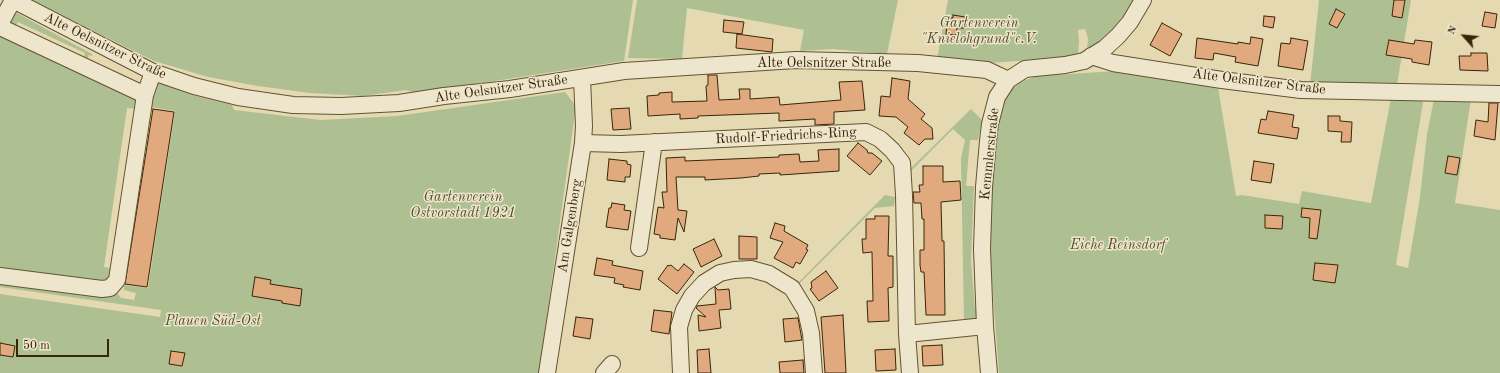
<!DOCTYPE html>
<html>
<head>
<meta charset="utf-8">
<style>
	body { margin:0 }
	#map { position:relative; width:1500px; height:373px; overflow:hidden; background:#e5d9b1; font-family:"Old Standard TT",serif }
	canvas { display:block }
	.north { position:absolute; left:1444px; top:16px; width:40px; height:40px; -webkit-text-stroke:3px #eee6cc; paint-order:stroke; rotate:297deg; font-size:11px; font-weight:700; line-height:16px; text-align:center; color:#392508 }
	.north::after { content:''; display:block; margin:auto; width:14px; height:18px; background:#392508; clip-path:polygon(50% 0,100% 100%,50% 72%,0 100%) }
	.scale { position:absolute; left:16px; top:339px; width:93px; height:18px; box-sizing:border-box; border:2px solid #392508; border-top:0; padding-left:5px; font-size:12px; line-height:14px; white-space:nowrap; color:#392508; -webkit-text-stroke:3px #eee6cc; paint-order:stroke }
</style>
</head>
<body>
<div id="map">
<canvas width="1500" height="373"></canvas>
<div class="north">N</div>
<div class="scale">50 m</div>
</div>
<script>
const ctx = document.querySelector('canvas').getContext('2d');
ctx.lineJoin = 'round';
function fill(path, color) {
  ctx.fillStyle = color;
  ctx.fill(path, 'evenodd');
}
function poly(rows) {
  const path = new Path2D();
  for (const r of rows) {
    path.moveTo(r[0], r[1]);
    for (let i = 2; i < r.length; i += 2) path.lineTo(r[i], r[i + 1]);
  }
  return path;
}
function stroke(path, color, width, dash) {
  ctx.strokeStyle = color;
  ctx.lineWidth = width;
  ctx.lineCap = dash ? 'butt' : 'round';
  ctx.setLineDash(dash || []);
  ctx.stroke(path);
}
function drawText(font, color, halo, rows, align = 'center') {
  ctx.font = font + ' "Old Standard TT",serif';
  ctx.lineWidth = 3;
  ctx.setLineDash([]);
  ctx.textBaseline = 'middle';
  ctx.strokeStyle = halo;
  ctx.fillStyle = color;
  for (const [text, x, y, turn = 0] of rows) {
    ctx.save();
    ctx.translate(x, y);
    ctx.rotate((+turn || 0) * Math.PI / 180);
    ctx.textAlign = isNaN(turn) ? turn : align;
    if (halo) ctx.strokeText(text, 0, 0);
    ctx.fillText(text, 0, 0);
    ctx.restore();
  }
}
const green = poly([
	[31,0,633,0,624,61,417,93,406,90,363,96,310,93,258,86,208,77,154,61],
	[637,0,898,0,887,54,832,49,800,51,804,30,687,8,682,59,628,58],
	[948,0,1138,0,1121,24,1101,43,1087,51,1088,38,1085,29,1078,30,1079,41,1078,55,1061,58,988,63,937,59],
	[1319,0,1411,0,1397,85,1310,85],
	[15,12,92,54,92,56,89,55,85,64,82,62,85,53,18,22,14,29,9,23],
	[0,27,145,95,142,109,127,108,104,267,118,269,110,288,0,276],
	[1117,71,1135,75,1159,76,1203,83,1205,86,1218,87,1236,196,1242,195,1299,204,1302,191,1371,203,1391,98,1416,98,1422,101,1423,103,1396,265,1408,268,1420,197,1427,134,1434,99,1471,99,1455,203,1500,210,1500,373,999,373,990,256,991,176,997,127,1003,103,1012,89,1020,82,1037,76],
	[158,82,192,95,232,105,234,110,321,120,397,116,565,92,576,106,539,373,0,373,0,294,160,317,161,310,0,287,0,279,114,289,121,298,134,300,136,293,124,290,124,285,148,288,175,111,151,107,154,85],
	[971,109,982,120,978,140,970,140,966,186,974,186,971,260,975,309,979,309,977,316,975,319,964,322,961,158,965,140,953,129,909,173,910,169],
	[885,195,895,197,894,206,875,208,796,287,796,285]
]);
const building = poly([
	[1394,0,1405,0,1402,18,1392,16,1394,0],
	[1336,9,1345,14,1337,28,1329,24,1336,9],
	[1485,12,1497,14,1495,28,1482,26,1485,12],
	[953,15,965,17,964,28,957,28,956,35,946,34,948,18,953,18,953,15],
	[1264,16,1275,17,1273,28,1263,26,1264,16],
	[724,20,744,22,742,34,723,32,724,20],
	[1162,23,1182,34,1170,56,1150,45,1162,23],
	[737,34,773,39,772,52,736,48,737,34],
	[1251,37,1263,39,1258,66,1235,62,1236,57,1214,53,1213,60,1195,58,1197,38,1238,44,1238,42,1250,44,1251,37],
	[1291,38,1308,41,1303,70,1278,66,1281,43,1290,44,1291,38],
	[1389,40,1414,44,1415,40,1432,42,1429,65,1412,62,1412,59,1386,55,1389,40],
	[1471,53,1487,53,1488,71,1460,70,1459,56,1471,56,1471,53],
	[708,75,717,75,719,100,740,99,739,89,750,89,750,99,779,97,780,105,841,100,839,82,862,81,865,110,834,112,834,124,815,125,815,119,779,121,779,113,698,116,698,118,680,119,680,114,648,116,647,96,659,95,659,93,672,92,672,102,707,101,706,86,708,85,708,75],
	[892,78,910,81,908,99,925,114,921,119,932,128,933,139,925,139,919,145,904,133,908,127,896,117,879,116,881,96,890,97,892,78],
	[1489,103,1498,103,1495,140,1474,136,1476,120,1488,122,1489,103],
	[629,108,631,129,613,130,611,109,629,108],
	[153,109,174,112,147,287,125,284,153,109],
	[1268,111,1294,115,1292,127,1299,128,1297,139,1258,133,1261,119,1266,120,1268,111],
	[1328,116,1340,116,1340,121,1352,122,1351,142,1341,142,1342,132,1328,131,1328,116],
	[858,143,867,150,868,153,872,153,882,161,870,175,847,156,858,143],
	[839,149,839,171,780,175,780,173,759,174,759,176,741,178,705,180,705,177,676,177,678,210,687,211,684,232,678,218,675,240,660,238,660,235,654,234,658,207,664,208,662,192,667,192,666,158,685,157,685,161,779,157,779,155,799,154,800,162,819,161,818,150,839,149],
	[1448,156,1460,158,1457,175,1445,173,1448,156],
	[609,159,627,161,627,164,631,165,630,177,625,177,625,182,607,180,609,159],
	[1254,161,1274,164,1271,183,1251,180,1254,161],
	[923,166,943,166,943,182,960,181,961,200,941,202,942,241,944,241,945,315,926,315,924,272,921,272,920,265,920,250,924,250,924,219,922,219,921,203,914,203,913,192,920,192,919,185,923,185,923,166],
	[612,203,625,205,624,210,631,211,628,230,606,227,609,208,611,208,612,203],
	[1302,208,1321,210,1317,239,1309,238,1310,218,1301,217,1302,208],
	[1265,215,1283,216,1282,229,1265,228,1265,215],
	[875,216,889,216,888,256,893,256,893,287,888,288,889,321,868,322,867,301,873,301,872,252,863,253,862,239,866,239,866,219,875,219,875,216],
	[775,223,785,226,784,231,808,245,806,249,808,250,800,264,796,262,793,268,774,258,783,242,770,238,775,223],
	[739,236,757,237,757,259,739,259,739,236],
	[714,239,722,256,701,267,693,249,714,239],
	[597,258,613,261,612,265,643,271,640,290,623,287,624,285,614,283,615,278,594,275,597,258],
	[1315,263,1338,265,1335,283,1313,280,1315,263],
	[684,264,694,272,677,294,658,279,668,265,669,266,671,265,678,271,684,264],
	[826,271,838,288,819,301,810,289,812,288,811,282,826,271],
	[255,277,271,280,270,284,302,289,300,306,282,303,282,301,252,296,255,277],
	[715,287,718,290,729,289,731,309,719,310,721,328,699,331,698,315,706,317,696,308,697,306,716,304,715,287],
	[654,310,672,312,669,334,651,331,654,310],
	[843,315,846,373,825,373,821,317,843,315],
	[576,317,593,319,590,339,573,336,576,317],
	[798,318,802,340,785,342,783,319,798,318],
	[0,343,15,346,13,357,0,355,0,343],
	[942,345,943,365,923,366,922,346,942,345],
	[709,349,711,373,698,373,697,350,709,349],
	[895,349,896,370,876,371,875,350,895,349],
	[171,351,185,353,182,366,169,364,171,351],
	[803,360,804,373,780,373,779,362,803,360]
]);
const minor = poly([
	[13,0,153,72,194,86,238,97,293,105,341,106,399,103,444,96,510,89,624,71,796,60,918,63,987,70,1008,80],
	[0,24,13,0],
	[0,27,145,95],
	[1091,56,1113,63,1222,80,1301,90,1500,94],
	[583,143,621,144,866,132,880,139,892,150,902,163,904,195,907,334,985,326],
	[639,248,654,142],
	[0,276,102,289,110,288,117,280,145,95,153,72],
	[907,334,910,373],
	[547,373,583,143,584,126,582,78],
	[604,373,612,364],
	[681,373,679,327,684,310,692,296,704,283,720,273,734,270,751,269,769,274,792,288,806,311,811,333,814,373],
	[989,373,985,326,982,249,984,187,988,141,990,124,997,97,1008,80,1025,69,1065,65,1084,61,1105,48,1118,36,1130,22,1143,0]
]);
const parkNames = [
	["Gartenverein",979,23],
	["\"Knielohgrund\"e.V.",979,39],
	["Gartenverein",463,197],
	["Ostvorstadt 1921",463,213],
	["Eiche Reinsdorf",1118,245],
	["Plauen Süd-Ost",213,321]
];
const streetNames = [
	["Alte Oelsnitzer Straße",105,46,26],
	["Alte Oelsnitzer Straße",824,63],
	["Alte Oelsnitzer Straße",1259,82,7],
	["Alte Oelsnitzer Straße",501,89,-8],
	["Rudolf-Friedrichs-Ring",786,136,-3],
	["Kemmlerstraße",990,154,-84],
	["Am Galgenberg",570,226,-81]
];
fill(green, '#aec091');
fill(building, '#e0aa7e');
stroke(building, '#392508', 1);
stroke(minor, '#645232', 18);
stroke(minor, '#eee6cc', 16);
drawText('italic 14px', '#564c2a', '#eee6cc', parkNames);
drawText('14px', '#392508', '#eee6cc', streetNames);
</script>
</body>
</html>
